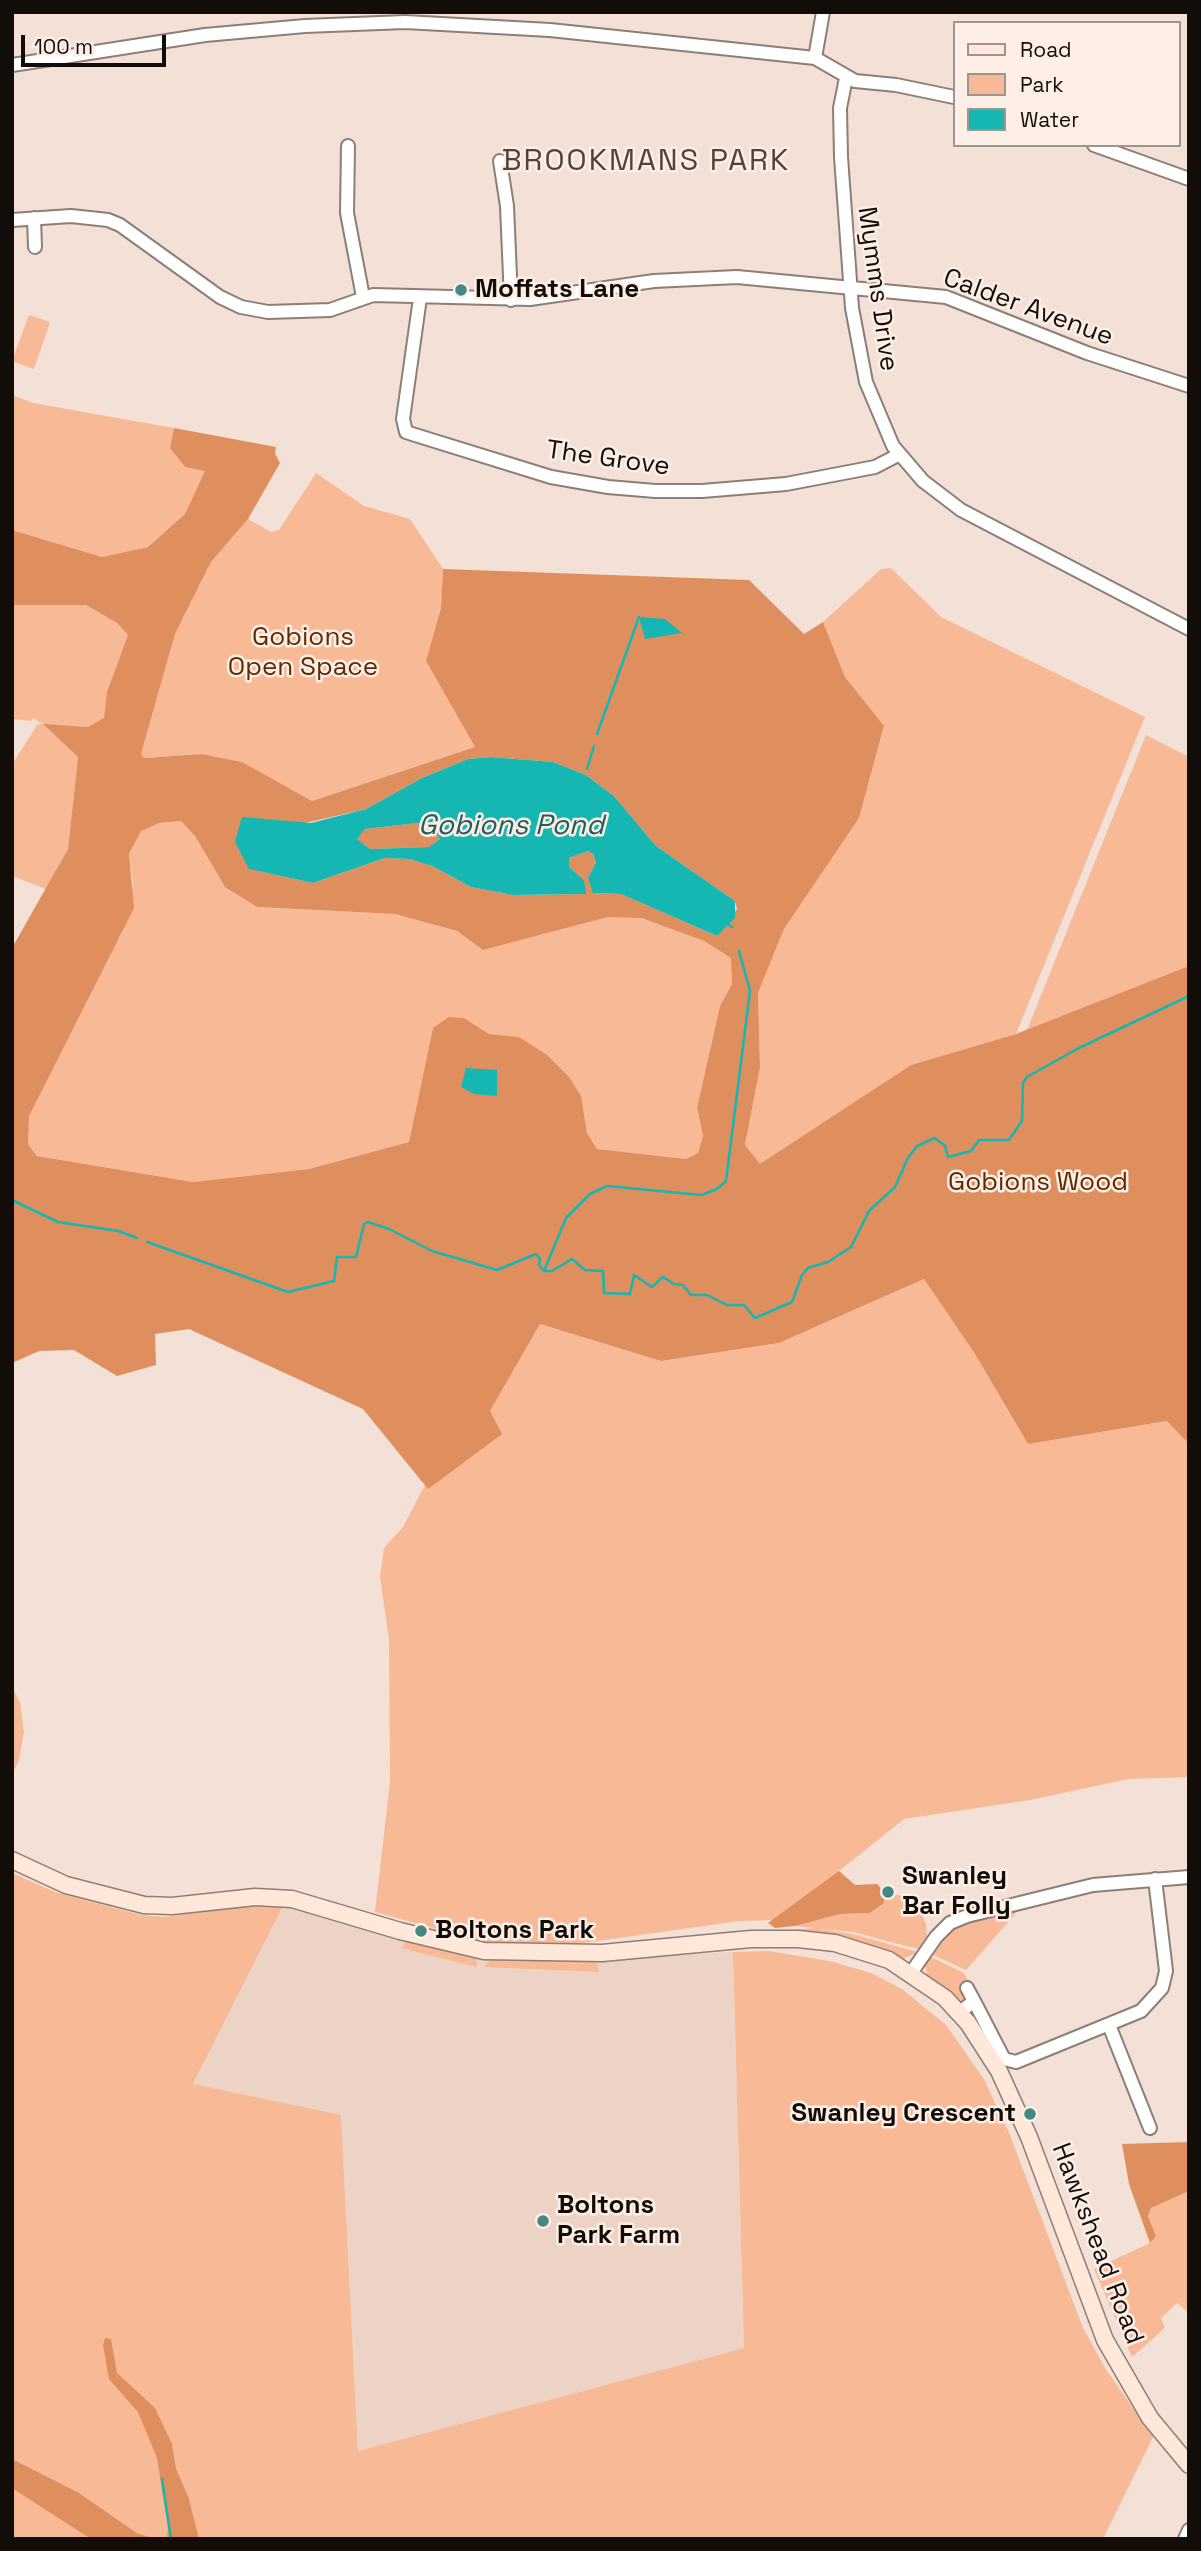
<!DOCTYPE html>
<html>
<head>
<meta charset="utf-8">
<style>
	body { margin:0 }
	#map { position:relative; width:1201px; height:2551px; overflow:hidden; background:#f3e0d6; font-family:"Space Grotesk",sans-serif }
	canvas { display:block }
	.frame { position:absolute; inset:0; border:14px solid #130d09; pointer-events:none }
	.legend { position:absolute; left:953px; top:21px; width:228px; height:126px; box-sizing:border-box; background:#fdeee6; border:2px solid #9f948e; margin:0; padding:9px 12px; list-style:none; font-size:21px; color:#130d09 }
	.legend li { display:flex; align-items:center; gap:14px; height:35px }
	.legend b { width:35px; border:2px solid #9f948e }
	.scale { position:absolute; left:21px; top:35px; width:145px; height:32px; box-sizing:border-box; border:4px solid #130d09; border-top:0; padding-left:9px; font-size:21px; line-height:24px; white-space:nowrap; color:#130d09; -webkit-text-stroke:5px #fdeee6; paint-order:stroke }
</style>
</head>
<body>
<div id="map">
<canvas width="1201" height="2551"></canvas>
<div class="frame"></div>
<ul class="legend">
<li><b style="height:9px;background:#ffe7d9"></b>Road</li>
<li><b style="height:19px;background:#f7b996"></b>Park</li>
<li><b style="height:19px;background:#16b7b2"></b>Water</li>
</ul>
<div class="scale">100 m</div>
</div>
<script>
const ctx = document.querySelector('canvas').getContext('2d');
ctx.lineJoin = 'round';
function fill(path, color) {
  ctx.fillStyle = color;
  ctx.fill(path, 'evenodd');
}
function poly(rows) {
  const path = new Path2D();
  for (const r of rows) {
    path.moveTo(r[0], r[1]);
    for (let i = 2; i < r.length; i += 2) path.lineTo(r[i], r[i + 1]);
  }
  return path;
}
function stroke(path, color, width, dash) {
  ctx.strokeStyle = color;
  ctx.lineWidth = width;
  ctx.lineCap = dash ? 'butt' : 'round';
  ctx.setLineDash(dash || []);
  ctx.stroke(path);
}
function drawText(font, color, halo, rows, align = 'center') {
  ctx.font = font + ' "Space Grotesk",sans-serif';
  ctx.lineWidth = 5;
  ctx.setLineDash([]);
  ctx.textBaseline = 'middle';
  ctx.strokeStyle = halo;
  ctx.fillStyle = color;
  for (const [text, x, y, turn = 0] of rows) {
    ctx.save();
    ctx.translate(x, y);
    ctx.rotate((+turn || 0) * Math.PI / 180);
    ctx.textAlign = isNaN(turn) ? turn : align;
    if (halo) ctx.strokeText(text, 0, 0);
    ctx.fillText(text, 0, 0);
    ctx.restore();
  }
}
const built = poly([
	[284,1904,412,1940,602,1959,733,1952,744,2348,358,2451,341,2116,193,2085]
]);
const green = poly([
	[29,315,50,322,34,369,12,361],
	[12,395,33,403,174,428,170,448,185,467,206,470,185,514,148,547,102,557,12,530],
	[316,473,364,506,410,519,443,569,441,608,426,661,475,747,312,801,242,762,202,754,144,758,141,754,175,634,211,562,248,519,271,532,279,530],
	[891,568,941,617,1145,717,1016,1034,911,1065,760,1165,745,1145,760,1067,758,993,784,929,859,818,884,727,845,677,823,622,881,569],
	[12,605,86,605,117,623,128,635,108,692,105,718,88,727,44,725,78,757,68,849,46,889,12,876,12,765,37,725,43,724,33,718,31,721,12,719],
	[1146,735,1189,757,1189,966,1027,1030],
	[181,821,195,836,225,887,257,907,395,914,457,931,483,950,608,917,642,917,704,941,731,958,732,984,720,1006,697,1108,703,1137,698,1153,686,1159,597,1149,587,1133,581,1096,519,1037,489,1034,464,1018,433,1028,409,1142,309,1169,193,1182,37,1156,28,1144,29,1116,133,886,129,854,141,830,159,823],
	[924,1279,975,1354,1028,1444,1168,1421,1189,1444,1189,1777,1128,1779,1030,1800,904,1819,788,1912,773,1920,739,1921,576,1944,515,1945,484,1942,375,1912,390,1782,389,1639,380,1577,384,1548,403,1527,425,1485,428,1489,490,1411,540,1324,661,1361,779,1343],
	[12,1687,20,1702,24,1732,19,1760,12,1775],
	[12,1873,55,1892,141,1915,166,1917,231,1906,284,1904,193,2084,341,2115,358,2451,744,2348,733,1952,768,1951,830,1961,871,1973,902,1989,947,2026,985,2081,1010,2135,1083,2328,1105,2368,1153,2437,1103,2539,12,2539],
	[886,1894,918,1897,917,1903,926,1924,927,1937,918,1949,853,1932,795,1926,840,1914,871,1913,883,1904],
	[1015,1909,1016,1913,966,1970,931,1954,951,1931,966,1923],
	[815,1928,852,1934,918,1952,903,1959,756,1933],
	[407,1941,472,1955,476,1959,477,1967,401,1948],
	[929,1956,964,1973,968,1981,961,1985,966,1995,963,2002,958,2002,927,1975,925,1965],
	[492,1958,591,1959,597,1963,599,1972,484,1967],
	[1189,2191,1189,2313,1177,2303,1161,2318,1165,2328,1132,2357,1094,2269,1150,2243,1156,2236,1148,2215,1151,2208]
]);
const forest = poly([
	[174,428,276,447,275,453,280,463,248,519,211,562,175,634,141,754,144,758,202,754,242,762,312,801,475,747,426,661,441,608,443,569,749,580,804,634,823,622,845,677,884,726,859,818,784,929,758,993,760,1067,745,1145,760,1164,911,1065,1016,1034,1189,966,1189,1444,1167,1421,1028,1444,975,1354,924,1279,779,1343,661,1361,540,1324,490,1411,502,1434,428,1489,363,1409,189,1329,155,1334,156,1365,117,1376,74,1350,39,1351,12,1363,12,948,68,849,78,757,43,724,88,727,104,718,107,692,128,635,117,623,86,605,12,605,12,530,102,557,148,547,185,514,205,471,185,467,170,448],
	[491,757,553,762,586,775,614,796,656,846,735,901,737,909,717,936,621,894,594,893,588,878,596,862,593,854,588,851,569,858,569,867,584,880,585,894,513,895,471,887,432,866,409,859,385,858,313,883,250,869,305,823,366,809,422,778,468,759],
	[181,821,195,836,225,887,257,907,395,914,457,931,483,950,608,917,642,918,704,941,731,958,732,984,720,1006,697,1108,703,1136,698,1153,686,1159,597,1149,587,1133,581,1096,569,1077,547,1055,519,1037,489,1034,464,1018,449,1017,433,1028,409,1142,309,1169,193,1182,37,1156,28,1144,29,1116,134,908,129,854,141,831,159,823],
	[417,823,432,827,440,839,430,847,370,849,356,839,365,829],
	[839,1871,855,1885,877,1884,886,1894,883,1904,870,1913,840,1914,795,1926,775,1928,768,1923],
	[1189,2142,1189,2191,1151,2208,1148,2216,1156,2236,1150,2243,1129,2184,1122,2144],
	[105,2338,111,2339,117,2373,155,2408,172,2444,176,2469,188,2496,199,2539,162,2539,167,2537,168,2528,157,2458,138,2412,109,2379,103,2345],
	[12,2459,79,2493,138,2534,157,2539,91,2539,12,2488]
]);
const water = poly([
	[639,617,665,619,682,633,645,639],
	[491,757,553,762,586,775,614,796,656,846,735,901,735,918,717,936,621,894,593,893,588,878,596,862,593,854,588,851,569,858,569,867,584,880,586,894,513,895,471,887,432,866,409,859,385,858,313,883,249,869,235,842,242,817,311,823,366,809,422,778,468,759],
	[418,823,432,827,440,839,429,847,370,849,357,839,365,829],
	[466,1068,497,1070,497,1096,474,1094,461,1087]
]);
const stream = poly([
	[597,734,639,617],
	[587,769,594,746],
	[729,925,732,927],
	[12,1200,58,1222,118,1231,137,1238],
	[147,1242,288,1292,334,1281,337,1257,356,1257,364,1224,368,1222,389,1229,432,1251,497,1270,536,1254,540,1259,539,1265,544,1271,552,1271,572,1259,585,1270,603,1271,604,1293,630,1294,634,1275,652,1287,663,1277,674,1284,683,1285,691,1295,707,1295,727,1305,744,1305,755,1318,792,1302,802,1275,808,1268,828,1262,851,1247,869,1211,895,1187,908,1158,917,1146,935,1138,945,1146,948,1157,971,1151,979,1140,1009,1140,1022,1121,1023,1083,1027,1077,1079,1048,1189,996],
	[544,1271,566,1218,590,1194,607,1186,701,1195,717,1189,726,1181,750,991,739,951],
	[162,2479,171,2539]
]);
const street = poly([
	[815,58,823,12],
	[12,65,205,35,305,26,405,22,550,30,815,58,855,81,896,85,954,97],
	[846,78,840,108,841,157,852,308,866,382,893,446,923,481,961,510,1189,629],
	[1094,145,1189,179],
	[348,146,347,213,363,297],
	[500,161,507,206,511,300],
	[34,218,35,247],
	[12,220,71,216,108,220,120,225,220,297,241,307,268,312,330,310,373,295,530,299,654,281,737,277,946,297,1087,353,1189,386],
	[420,298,403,419,406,432,412,434,551,477,608,487,655,491,702,491,786,484,875,467,900,454],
	[911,1973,936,1937,950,1923,967,1916,1093,1885,1189,1877],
	[967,1988,974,2001],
	[959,2013,974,2001,1004,2059,1016,2062,1141,2011,1162,1988,1166,1971,1155,1879],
	[1109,2025,1150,2128],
	[1185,2539,1189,2530]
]);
const secondary = poly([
	[12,1860,66,1885,144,1905,172,1906,255,1897,292,1899,400,1931,484,1951,602,1953,751,1939,798,1939,835,1943,889,1960,945,1998,968,2023,999,2071,1029,2137,1105,2340,1150,2418,1189,2465]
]);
const markers = [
	[461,290,7,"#428986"],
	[888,1892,7,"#428986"],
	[421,1931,7,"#428986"],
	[1030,2114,7,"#428986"],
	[543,2221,7,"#428986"]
];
const streetNames = [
	["Mymms Drive",877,289,82],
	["Calder Avenue",1028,308,20],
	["The Grove",608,459,8],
	["Hawkshead Road",1097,2244,69]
];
const poiNames = [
	["Moffats Lane",475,290],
	["Swanley",902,1877],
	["Bar Folly",902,1907],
	["Boltons Park",435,1931],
	["Swanley Crescent",1016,2114,"right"],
	["Boltons",557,2206],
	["Park Farm",557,2236]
];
const parkNames = [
	["Gobions",303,638],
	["Open Space",303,668],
	["Gobions Wood",1038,1183]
];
const waterNames = [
	["Gobions Pond",511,826]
];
const quarterNames = [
	["BROOKMANS PARK",646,162]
];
fill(built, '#edd3c5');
fill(green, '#f7b996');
fill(forest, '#df8e5d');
fill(water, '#16b7b2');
stroke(stream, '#16b7b2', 2.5);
stroke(street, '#8e7e75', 16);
stroke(secondary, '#8e7e75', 19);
stroke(street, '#fff', 12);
stroke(secondary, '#ffe7d9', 16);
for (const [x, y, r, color] of markers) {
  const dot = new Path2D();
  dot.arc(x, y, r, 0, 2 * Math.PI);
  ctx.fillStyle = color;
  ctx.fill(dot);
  stroke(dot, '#fdeee6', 2.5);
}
drawText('26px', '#130d09', '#fdeee6', streetNames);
drawText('bold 26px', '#130d09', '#fdeee6', poiNames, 'left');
drawText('26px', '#5f2b04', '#fdeee6', parkNames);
drawText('italic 28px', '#255e5b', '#fdeee6', waterNames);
ctx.letterSpacing = '2px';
drawText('30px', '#51423a', '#fdeee6', quarterNames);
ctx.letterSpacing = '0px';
</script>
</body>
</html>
